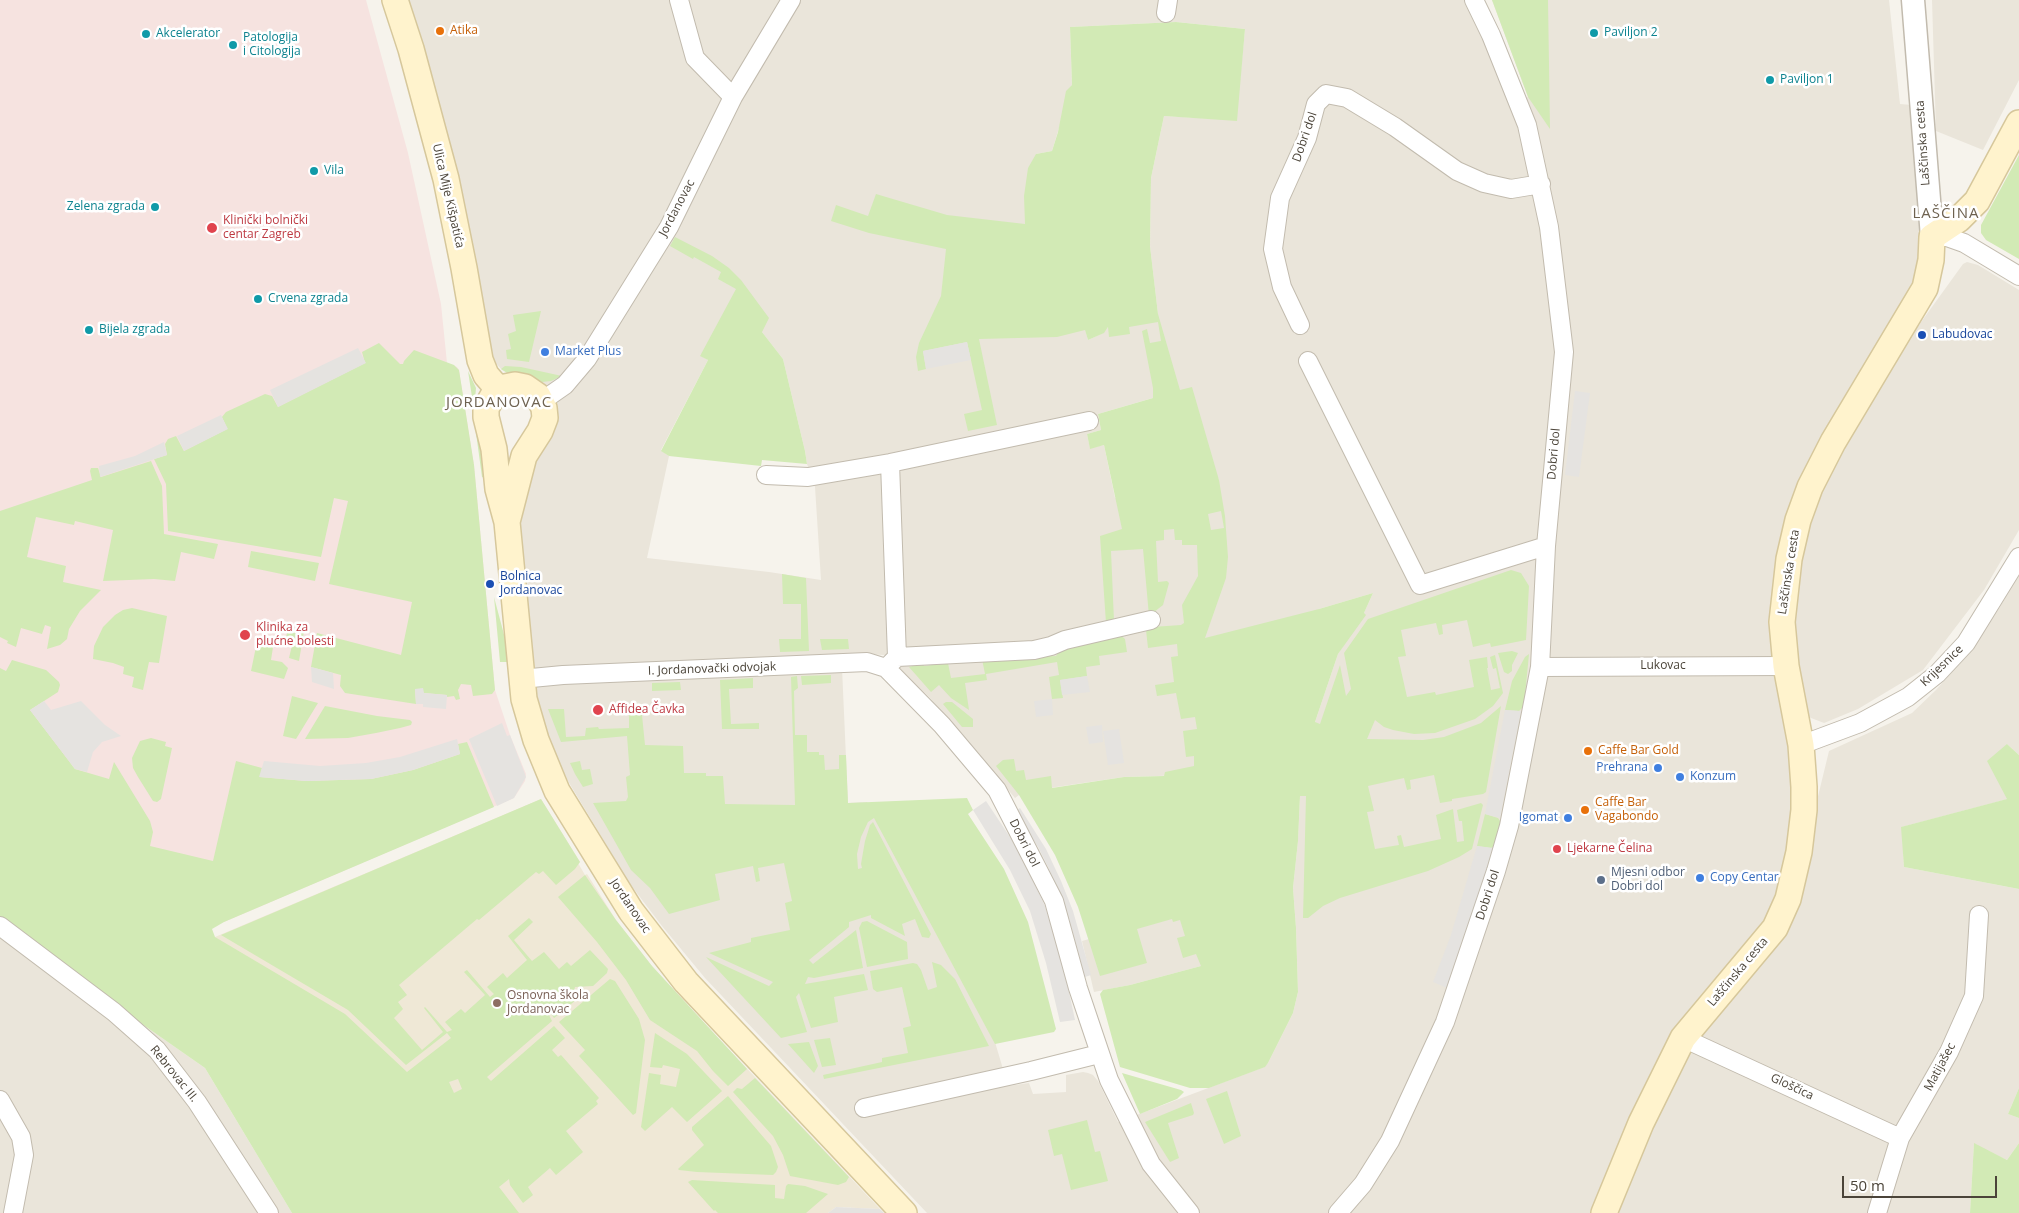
<!DOCTYPE html>
<html>
<head>
<meta charset="utf-8">
<style>
	body { margin:0 }
	#map { position:relative; width:2019px; height:1213px; overflow:hidden; background:#f6f3ec; font-family:"Open Sans",sans-serif }
	canvas { display:block }
	.scale { position:absolute; left:1842px; top:1176px; width:155px; height:22px; box-sizing:border-box; border:2px solid #4b4439; border-top:0; padding-left:6px; font-size:15px; line-height:18px; white-space:nowrap; color:#4b4439; -webkit-text-stroke:4px #fff; paint-order:stroke }
</style>
</head>
<body>
<div id="map">
<canvas width="2019" height="1213"></canvas>
<div class="scale">50 m</div>
</div>
<script>
const ctx = document.querySelector('canvas').getContext('2d');
ctx.lineJoin = 'round';
function fill(path, color) {
  ctx.fillStyle = color;
  ctx.fill(path, 'evenodd');
}
function poly(rows) {
  const path = new Path2D();
  for (const r of rows) {
    path.moveTo(r[0], r[1]);
    for (let i = 2; i < r.length; i += 2) path.lineTo(r[i], r[i + 1]);
  }
  return path;
}
function stroke(path, color, width, dash) {
  ctx.strokeStyle = color;
  ctx.lineWidth = width;
  ctx.lineCap = dash ? 'butt' : 'round';
  ctx.setLineDash(dash || []);
  ctx.stroke(path);
}
function drawText(font, color, halo, rows, align = 'center') {
  ctx.font = font + ' "Open Sans",sans-serif';
  ctx.lineWidth = 5;
  ctx.setLineDash([]);
  ctx.textBaseline = 'middle';
  ctx.strokeStyle = halo;
  ctx.fillStyle = color;
  for (const [text, x, y, turn = 0] of rows) {
    ctx.save();
    ctx.translate(x, y);
    ctx.rotate((+turn || 0) * Math.PI / 180);
    ctx.textAlign = isNaN(turn) ? turn : align;
    if (halo) ctx.strokeText(text, 0, 0);
    ctx.fillText(text, 0, 0);
    ctx.restore();
  }
}
const residential = poly([
	[405,0,1465,0,1480,29,1509,103,1528,97,1492,0,1889,0,1900,104,1912,105,1922,250,1918,278,1792,510,1794,818,1778,903,1756,936,1669,1040,1636,1111,1593,1213,927,1213,705,978,662,926,630,884,568,781,541,722,536,703,515,519,548,391,541,383,529,377,502,370,493,360,490,349],
	[1176,22,1245,29,1236,120,1164,116,1151,178,1150,246,1158,314,1108,327,1103,333,1088,340,1036,154,1052,151,1072,85,1070,27],
	[762,332,783,359,805,451,807,464,815,487,821,580,769,572,647,558,669,456,661,450,708,360,700,355],
	[1180,390,1219,480,1115,498,1104,445,1090,448,1087,434,1101,430,1098,414],
	[1373,593,1364,613,1338,654,1315,722,1300,796,1298,841,1293,888,1296,928,1298,992,1293,1013,1268,1063,1264,1067,1118,1122,1098,1081,1093,1075,1088,1073,1083,1072,1066,1075,1066,1092,1033,1094,1029,1083,1008,1086,995,1042,867,802,848,803,842,668,844,653,884,655,929,697,1015,798,1019,795,1056,787,1124,777,1190,775,1205,772,1319,609],
	[1932,0,2019,0,2019,80,1983,150,1936,131],
	[1967,262,1978,265,2019,290,2019,530,1984,590,1923,670,1858,709,1824,723,1806,716,1793,647,1792,598,1808,525,1831,467,1911,336,1963,264],
	[2019,574,2019,755,2007,744,2008,799,1902,827,1904,867,2019,889,2019,1088,2008,1114,2019,1118,2019,1143,2007,1160,1974,1144,1970,1213,1613,1213,1674,1071,1798,902,1804,886,1813,817,1829,751,1912,713,1936,690,1966,656,1998,610],
	[1229,900,1201,966,1130,985,1094,992,1082,941],
	[0,934,79,980,205,1068,292,1213,0,1213]
]);
const education = poly([
	[541,799,580,862,578,863,585,875,587,874,616,920,652,966,700,1019,880,1209,836,1207,828,1213,424,1213,215,937]
]);
const medical = poly([
	[0,0,366,0,408,153,441,304,447,363,457,367,459,370,474,465,495,690,510,735,526,774,525,781,514,798,224,922,197,907,0,684]
]);
const green = poly([
	[1492,0,1548,0,1550,129,1528,97],
	[1176,22,1245,29,1237,121,1164,116,1151,178,1150,246,1158,314,1180,390,1192,387,1219,480,1225,516,1228,557,1226,578,1205,638,1319,609,1373,593,1364,613,1366,615,1338,654,1315,722,1320,724,1340,665,1346,696,1351,689,1344,653,1368,619,1511,570,1521,573,1529,586,1526,640,1491,647,1490,643,1473,647,1467,620,1442,625,1443,634,1439,635,1436,623,1401,630,1406,656,1398,657,1407,697,1435,692,1436,695,1474,687,1469,660,1487,657,1488,668,1487,668,1491,690,1500,688,1496,668,1493,669,1490,657,1495,655,1503,693,1493,706,1475,719,1435,733,1414,734,1393,730,1384,727,1375,720,1367,739,1423,740,1444,737,1481,723,1501,706,1486,792,1483,794,1452,799,1452,801,1440,803,1434,775,1410,780,1411,789,1407,790,1404,778,1368,786,1374,811,1367,812,1375,849,1399,845,1397,836,1401,835,1404,847,1441,839,1436,815,1453,809,1457,842,1464,841,1462,821,1459,821,1457,810,1481,803,1483,805,1472,849,1459,857,1428,871,1340,898,1323,906,1308,918,1303,918,1306,796,1300,796,1298,841,1293,888,1296,928,1298,992,1293,1013,1268,1063,1265,1067,1209,1088,1190,1088,1120,1067,1100,994,1103,990,1130,985,1201,966,1196,954,1183,958,1177,938,1185,936,1180,920,1173,922,1172,919,1137,929,1147,963,1100,976,1078,907,1055,855,1019,795,996,766,1003,760,1014,759,1016,771,1024,770,1026,780,1051,776,1052,788,1124,777,1164,776,1165,772,1194,766,1194,756,1186,757,1183,731,1197,729,1195,717,1181,719,1176,693,1157,696,1155,685,1174,682,1171,657,1178,656,1177,644,1148,648,1146,630,1152,627,1181,625,1184,623,1182,605,1198,576,1197,545,1182,545,1182,540,1175,540,1174,529,1164,530,1164,540,1156,541,1158,582,1167,581,1169,583,1163,605,1149,616,1143,549,1111,551,1114,621,1106,623,1100,536,1122,529,1104,445,1090,449,1087,434,1101,430,1098,414,1153,398,1153,388,1142,331,1147,329,1150,343,1161,341,1158,322,1129,327,1130,334,1109,337,1108,327,1104,333,1088,340,1085,330,1057,337,979,339,997,425,968,431,964,414,982,410,967,342,923,351,926,369,918,371,916,357,919,343,941,296,946,249,869,233,831,221,836,205,868,216,876,194,947,215,1025,224,1024,196,1028,168,1036,154,1052,151,1058,132,1066,91,1072,85,1070,27],
	[1221,511,1224,528,1211,530,1208,514],
	[2019,155,2019,259,1986,240,1981,233,1981,225],
	[675,237,712,256,729,268,741,280,769,318,762,332,783,359,805,451,807,464,762,460,761,466,669,456,661,451,708,360,700,356,736,289,718,279,721,272,694,257,693,259,670,246],
	[541,311,529,362,507,359,506,350,511,349,508,334,516,331,513,315],
	[379,343,400,364,403,364,404,361,414,350,454,365,459,370,474,465,495,690,492,694,473,696,471,685,461,684,458,690,460,699,456,700,454,696,447,697,447,695,424,693,415,689,416,704,345,693,340,686,341,675,311,667,317,633,401,655,412,602,329,584,348,501,334,498,321,557,168,531,166,484,154,459,167,455,165,444,168,439,176,436,184,451,227,429,222,417,226,412,265,394,272,396,278,407,365,363,362,352],
	[505,366,521,367,562,376,551,381,542,382,507,373,501,369],
	[468,371,476,388,474,410],
	[476,433,482,443,489,480,482,477],
	[151,461,162,486,164,534,218,544,214,559,181,552,175,581,154,579,103,581,113,530,75,521,74,525,36,517,27,557,66,566,63,582,101,590,80,611,69,629,67,639,60,645,47,649,51,627,45,625,42,634,21,628,16,647,7,643,8,641,0,637,0,511,92,480,90,471,91,468,98,468,101,477],
	[251,551,319,563,315,581,248,567],
	[782,574,806,578,809,651,780,652,779,639,801,639,801,604,783,604],
	[494,597,506,642,508,662,500,662],
	[132,608,167,616,159,663,149,662,143,690,132,687,134,677,123,674,124,667,113,663,93,659,94,646,103,627,115,615,123,610],
	[288,628,304,631,299,661,289,658,293,641,286,638],
	[1119,634,1125,639,1127,652,1099,656,1100,665,1086,667,1087,676,1060,680,1063,698,1052,699,1049,677,1059,675,1057,662,986,674,987,680,965,683,969,710,951,698,939,685,931,692,909,667,923,663,924,666,948,663,951,678,985,674,982,659,1056,656,1061,649],
	[258,637,274,641,271,660,282,662,288,668,284,679,251,671],
	[820,639,848,639,849,649,822,650],
	[1512,651,1518,653,1512,665,1512,671,1508,674,1504,672,1498,653],
	[1529,654,1524,706,1519,711,1505,710,1512,681,1525,657],
	[12,660,46,670,59,682,60,685,58,692,30,710,75,769,109,779,114,762,150,821,153,832,150,846,213,861,236,761,262,768,260,777,306,781,371,779,413,770,460,754,458,744,467,742,494,807,224,922,212,929,215,937,345,1014,407,1072,451,1038,447,1033,406,1065,348,1010,221,935,541,799,580,862,575,869,556,885,543,871,539,874,536,872,479,920,477,919,399,985,407,995,398,1002,403,1009,394,1018,422,1050,443,1032,424,1008,425,1007,447,1032,452,1030,445,1022,461,1009,465,1013,485,995,464,972,467,970,490,997,494,994,487,987,503,973,507,978,527,960,508,936,529,918,533,922,514,940,532,961,544,952,559,969,567,962,571,966,590,950,608,969,607,973,593,986,575,987,574,991,587,991,554,1018,551,1014,549,1015,552,1021,487,1077,491,1081,554,1026,565,1038,552,1050,558,1057,561,1055,599,1098,596,1101,598,1104,566,1131,583,1152,556,1175,550,1168,528,1187,533,1195,523,1203,510,1185,509,1179,499,1187,519,1213,292,1213,205,1068,79,980,0,922,0,668,6,671],
	[458,1079,462,1089,454,1093,449,1082],
	[831,675,831,683,802,685,801,676],
	[797,676,798,688,794,691,795,735,807,735,807,752,819,752,819,755,824,755,825,770,839,769,839,755,846,755,848,803,967,798,973,810,968,814,1004,869,1028,922,1056,1029,1054,1032,995,1044,874,818,868,822,861,837,857,854,858,869,862,868,861,864,865,841,870,825,873,822,931,934,929,938,922,937,915,919,902,924,905,936,871,918,871,915,849,922,849,927,809,960,813,964,856,930,863,968,814,978,808,977,805,984,864,974,868,990,834,997,838,1022,811,1028,799,993,796,997,807,1032,781,1038,706,957,769,986,773,982,709,953,751,942,751,938,790,930,785,903,792,901,784,863,758,868,760,881,756,882,753,866,715,874,720,900,669,914,650,888,631,870,593,803,626,801,628,797,626,777,630,775,627,736,561,742,548,709,564,709,566,737,585,736,586,728,598,727,599,729,629,728,629,715,642,715,645,745,683,746,684,773,706,773,706,776,723,776,725,804,795,805,791,677],
	[753,678,753,688,729,689,731,724,759,723,759,729,722,729,720,680],
	[680,682,681,690,652,691,652,683],
	[292,696,318,703,296,739,283,736],
	[946,702,952,702,973,719,973,727,962,727,943,704],
	[325,706,377,716,410,720,412,722,411,725,400,728,376,733,348,738,305,739],
	[151,738,166,742,165,746,172,748,161,799,157,802,153,801,138,777,133,768,132,758,140,741],
	[2007,744,2019,755,2019,889,1904,867,1901,827,2007,799,1987,761],
	[580,761,582,770,590,769,593,784,583,787,575,774,570,763],
	[1485,814,1498,818,1502,824,1495,846,1491,848,1477,846],
	[585,875,616,920,652,966,747,1069,728,1086,713,1071,697,1051,650,1020,626,980,597,942,558,897],
	[867,921,907,942,908,959,867,967,859,928,862,922],
	[932,962,941,965,955,979,989,1046,824,1079,823,1075,882,1062,882,1058,908,1053,903,1028,911,1026,902,987,877,992,873,989,870,971,913,963,917,964,921,970,928,990,937,987],
	[610,979,615,981,639,1019,645,1040,636,1113,633,1115,579,1056,585,1050,559,1022],
	[655,1033,687,1054,722,1091,687,1122,672,1107,645,1131,641,1127,649,1073,661,1075,660,1084,676,1087,680,1069,663,1065,662,1068,650,1067],
	[830,1038,836,1065,822,1067,814,1040],
	[809,1042,818,1066,814,1073,788,1044],
	[1122,1073,1181,1090,1184,1092,1177,1099,1140,1114],
	[755,1078,849,1177,846,1182,838,1185,790,1176,783,1155,773,1136,733,1092,737,1088,742,1089],
	[2019,1088,2019,1118,2008,1114],
	[1227,1091,1241,1136,1224,1144,1206,1099],
	[728,1096,771,1146,778,1167,776,1172,773,1175,697,1172,679,1170,678,1169,704,1145,692,1130,692,1127],
	[1191,1103,1194,1113,1193,1115,1168,1123,1179,1158,1170,1162,1145,1122],
	[1087,1120,1095,1152,1100,1151,1108,1181,1071,1190,1062,1154,1054,1156,1048,1130],
	[1974,1143,2007,1160,2019,1143,2019,1213,1970,1213],
	[692,1180,775,1185,775,1198,784,1199,786,1186,788,1184,805,1186,828,1194,806,1213,718,1213,715,1210,714,1211,688,1182]
]);
const parking = poly([
	[967,342,971,360,926,369,923,351],
	[358,348,366,363,278,407,270,390],
	[1575,391,1590,393,1579,477,1565,475],
	[221,415,228,429,184,451,177,436],
	[164,442,167,455,100,477,99,466,135,456],
	[311,667,333,673,334,689,312,682],
	[1087,676,1090,692,1062,695,1060,680],
	[423,688,424,693,447,695,446,709,423,707,423,704,416,704,415,689],
	[1052,699,1053,715,1036,717,1034,701],
	[44,701,51,710,81,701,105,725,121,736,102,742,93,752,87,772,75,769,30,710],
	[1505,710,1521,711,1500,818,1485,814],
	[502,723,507,736,510,735,526,777,514,798,497,806,469,739],
	[1102,725,1103,742,1089,744,1086,727],
	[1119,729,1124,763,1108,765,1103,731],
	[457,739,460,754,413,770,371,779,306,781,259,777,264,761,320,766,366,763,400,757],
	[986,801,1018,849,1045,906,1064,969,1075,1020,1060,1022,1046,963,1030,911,1010,870,973,810],
	[1020,808,1046,849,1061,881,1073,911,1091,975,1085,977,1069,919,1048,867,1038,847,1015,811],
	[1477,846,1493,848,1466,936,1447,988,1433,982,1451,935],
	[836,1207,880,1209,884,1213,828,1213]
]);
const minor = poly([
	[679,0,695,58,733,97],
	[1166,13,1168,0],
	[1932,237,1947,237,1964,243,2019,276],
	[1300,325,1282,287,1273,249,1280,198,1307,138,1316,104,1326,94,1347,98,1395,127,1457,171,1484,183,1511,189,1541,184],
	[1308,361,1420,585,1546,546],
	[542,401,565,385,587,359,669,227,733,97,791,0],
	[890,463,897,657],
	[766,475,808,477,890,463,1089,421],
	[1540,667,1786,666],
	[886,668,942,725,997,790,1054,901,1078,988,1109,1080,1151,1164,1190,1213],
	[521,679,563,675,867,662,886,668,897,657,1034,650,1051,646,1065,640,1151,620],
	[1801,745,1860,723,1908,697,1937,674,1966,643,2019,557],
	[0,926,114,1012,157,1050,197,1102,269,1213],
	[1683,1038,1900,1138],
	[0,1100,21,1137,24,1155,13,1213],
	[864,1108,1031,1071,1099,1054],
	[1338,1213,1363,1184,1390,1141,1445,1022,1496,871,1509,826,1540,667,1546,546,1564,352,1549,227,1527,125,1491,35,1474,0],
	[1877,1213,1900,1138,1949,1052,1974,996,1979,915]
]);
const tertiary = poly([
	[1913,0,1932,237]
]);
const secondary = poly([
	[395,0,411,49,446,179,464,268,480,360,486,375,499,390],
	[507,522,524,456,540,431,545,418,544,408,538,396,525,387,515,385,505,387,494,394,486,408,486,417,494,449,498,489,507,522,524,699,536,740,557,791,631,911,686,982,904,1213],
	[1604,1213,1641,1123,1683,1038,1775,928,1788,899,1799,852,1804,810,1804,787,1801,745,1786,666,1782,622,1789,559,1798,520,1810,487,1833,442,1925,288,1931,260,1932,237,1959,219,1977,201,2019,123]
]);
const markers = [
	[440,31,5,"#e8710a"],
	[1594,33,5,"#0f9aa8"],
	[146,34,5,"#0f9aa8"],
	[233,45,5,"#0f9aa8"],
	[1770,80,5,"#0f9aa8"],
	[314,171,5,"#0f9aa8"],
	[155,207,5,"#0f9aa8"],
	[212,228,6,"#e0444e"],
	[258,299,5,"#0f9aa8"],
	[89,330,5,"#0f9aa8"],
	[1922,335,5,"#1a4fb4"],
	[545,352,5,"#3f7fe0"],
	[490,584,5,"#1a4fb4"],
	[245,635,6,"#e0444e"],
	[598,710,6,"#e0444e"],
	[1588,751,5,"#e8710a"],
	[1658,768,5,"#3f7fe0"],
	[1680,777,5,"#3f7fe0"],
	[1585,810,5,"#e8710a"],
	[1568,818,5,"#3f7fe0"],
	[1557,849,5,"#e0444e"],
	[1700,878,5,"#3f7fe0"],
	[1601,880,5,"#5c6f8a"],
	[497,1003,5,"#8d6e63"]
];
const foodNames = [
	["Atika",450,31],
	["Caffe Bar Gold",1598,751],
	["Caffe Bar",1595,803],
	["Vagabondo",1595,817]
];
const cultureNames = [
	["Paviljon 2",1604,33],
	["Akcelerator",156,34],
	["Patologija",243,38],
	["i Citologija",243,52],
	["Paviljon 1",1780,80],
	["Vila",324,171],
	["Zelena zgrada",145,207,"right"],
	["Crvena zgrada",268,299],
	["Bijela zgrada",99,330]
];
const streetNames = [
	["Dobri dol",1305,137,-71],
	["Laščinska cesta",1923,143,-94],
	["Ulica Mije Kišpatića",448,196,77],
	["Jordanovac",677,208,-62],
	["Dobri dol",1554,454,-85],
	["Laščinska cesta",1789,572,-81],
	["Lukovac",1663,666],
	["Krijesnice",1942,666,-44],
	["I. Jordanovački odvojak",712,669,-2],
	["Dobri dol",1024,843,63],
	["Dobri dol",1488,895,-72],
	["Jordanovac",630,906,56],
	["Laščinska cesta",1738,972,-50],
	["Matijašec",1940,1067,-62],
	["Rebrovac III.",174,1074,51],
	["Gloščica",1792,1087,25]
];
const healthNames = [
	["Klinički bolnički",223,221],
	["centar Zagreb",223,235],
	["Klinika za",256,628],
	["plućne bolesti",256,642],
	["Affidea Čavka",609,710],
	["Ljekarne Čelina",1567,849]
];
const transitNames = [
	["Labudovac",1932,335],
	["Bolnica",500,577],
	["Jordanovac",500,591]
];
const shopNames = [
	["Market Plus",555,352],
	["Prehrana",1648,768,"right"],
	["Konzum",1690,777],
	["Igomat",1558,818,"right"],
	["Copy Centar",1710,878]
];
const serviceNames = [
	["Mjesni odbor",1611,873],
	["Dobri dol",1611,887]
];
const educationNames = [
	["Osnovna škola",507,996],
	["Jordanovac",507,1010]
];
const quarterNames = [
	["LAŠČINA",1946,214],
	["JORDANOVAC",499,403]
];
fill(residential, '#eae5da');
fill(education, '#efe8d6');
fill(medical, '#f6e3e0');
fill(green, '#d2eab5');
fill(parking, '#e5e3e0');
stroke(minor, '#c2bbae', 20);
stroke(tertiary, '#c2bbae', 25);
stroke(secondary, '#d6c79b', 28);
stroke(minor, '#fff', 18);
stroke(tertiary, '#fff', 22);
stroke(secondary, '#fff3cd', 25);
for (const [x, y, r, color] of markers) {
  const dot = new Path2D();
  dot.arc(x, y, r, 0, 2 * Math.PI);
  ctx.fillStyle = color;
  ctx.fill(dot);
  stroke(dot, '#fff', 2);
}
drawText('12px', '#c56008', '#fff', foodNames, 'left');
drawText('12px', '#0d838f', '#fff', cultureNames, 'left');
drawText('12px', '#4b4439', '#fff', streetNames);
drawText('12px', '#be3a42', '#fff', healthNames, 'left');
drawText('12px', '#164399', '#fff', transitNames, 'left');
drawText('12px', '#366cbe', '#fff', shopNames, 'left');
drawText('12px', '#4e5e75', '#fff', serviceNames, 'left');
drawText('12px', '#785e54', '#fff', educationNames, 'left');
ctx.letterSpacing = '1px';
drawText('15px', '#6e6250', '#fff', quarterNames);
ctx.letterSpacing = '0px';
</script>
</body>
</html>
